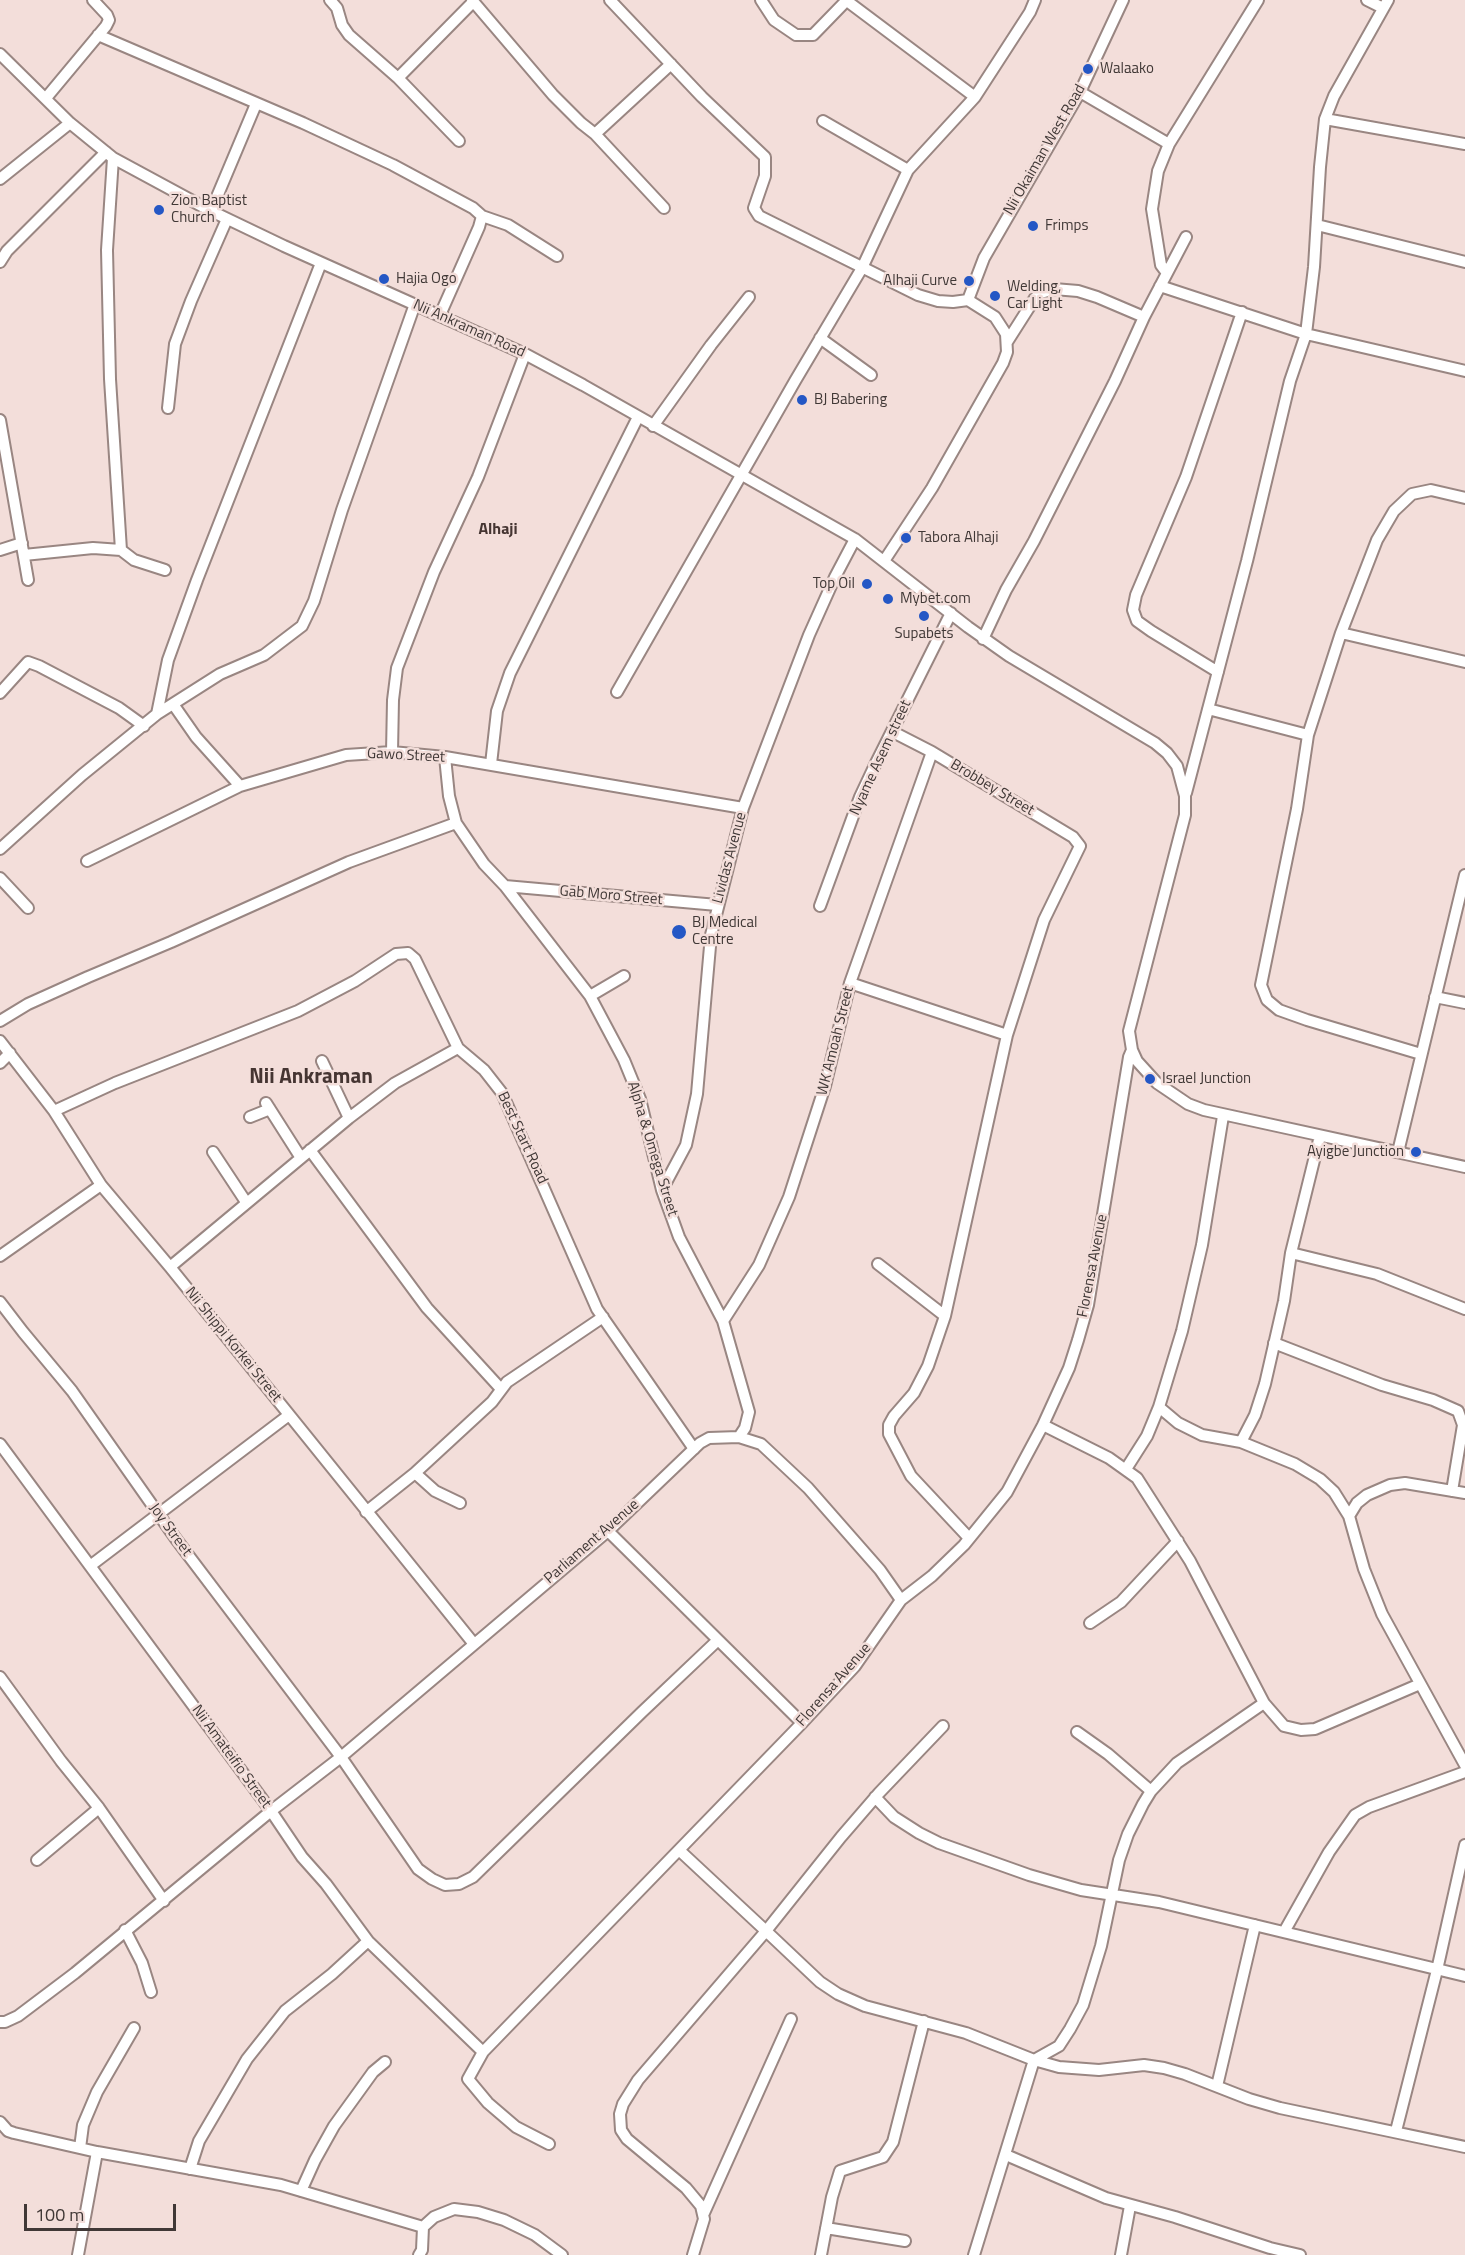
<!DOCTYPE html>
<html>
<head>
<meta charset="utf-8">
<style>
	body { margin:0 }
	#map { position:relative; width:1465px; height:2255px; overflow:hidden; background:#f3deda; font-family:"Titillium Web",sans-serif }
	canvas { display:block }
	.scale { position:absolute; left:24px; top:2204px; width:152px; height:27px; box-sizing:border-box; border:3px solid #403836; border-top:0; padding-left:8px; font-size:18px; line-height:21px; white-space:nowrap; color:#403836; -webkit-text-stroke:4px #f3deda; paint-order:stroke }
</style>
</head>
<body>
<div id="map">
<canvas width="1465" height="2255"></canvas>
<div class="scale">100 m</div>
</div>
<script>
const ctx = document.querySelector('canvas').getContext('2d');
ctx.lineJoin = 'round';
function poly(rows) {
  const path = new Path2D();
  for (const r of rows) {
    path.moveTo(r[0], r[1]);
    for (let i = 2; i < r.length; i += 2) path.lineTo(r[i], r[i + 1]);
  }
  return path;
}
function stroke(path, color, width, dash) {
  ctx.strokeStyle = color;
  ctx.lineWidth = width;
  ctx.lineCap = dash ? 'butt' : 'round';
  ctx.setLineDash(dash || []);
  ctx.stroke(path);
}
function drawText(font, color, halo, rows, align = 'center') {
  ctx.font = font + ' "Titillium Web",sans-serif';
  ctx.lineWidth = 5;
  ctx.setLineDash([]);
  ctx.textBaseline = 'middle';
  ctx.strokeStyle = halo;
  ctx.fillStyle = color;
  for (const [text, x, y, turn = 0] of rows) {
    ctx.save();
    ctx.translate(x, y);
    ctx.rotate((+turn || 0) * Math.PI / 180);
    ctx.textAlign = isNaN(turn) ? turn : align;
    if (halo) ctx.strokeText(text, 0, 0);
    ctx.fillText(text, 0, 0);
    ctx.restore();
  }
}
const minor = poly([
	[330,0,337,8,342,25,349,35,398,78,459,141],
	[472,0,553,95,581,123,595,134,664,208],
	[610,0,702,97,765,157,765,176,754,208,759,216,918,295,938,301,953,302,968,300,995,317,1006,334,1007,352,1003,363,932,488,884,561],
	[761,0,774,20,796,35,813,35,847,0],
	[1367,0,1383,8],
	[847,1,975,97],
	[98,35,303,123,393,165,473,208,482,216,479,227,440,315],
	[0,54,70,123,113,158,211,211,284,246,525,354,583,385,855,539,968,627,1009,656,1155,743,1167,753,1177,766,1185,796,1185,815,1129,1031,1132,1050,1137,1061,1157,1083,1188,1104,1204,1110,1465,1167],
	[398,78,473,2],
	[1080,92,1169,144],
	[46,98,106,26,109,20,107,15,93,0],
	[1325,119,1465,144],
	[823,121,908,170],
	[595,134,671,64],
	[113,158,107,250,110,379,121,550,134,560,165,570],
	[0,179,70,123],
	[211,211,256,104],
	[482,216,508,225,557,256],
	[1317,225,1465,262],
	[0,262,7,251,106,152],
	[321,263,197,580,168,660,157,714,220,674,264,655,302,626,314,601,342,510,415,304],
	[1167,273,1161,265,1152,209,1158,171,1169,144,1258,0],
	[1160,286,1306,334,1465,371],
	[968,300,984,258,1080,92,1123,0],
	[820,338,871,375],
	[1007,342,1035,298,1041,293,1054,289,1078,291,1097,297,1144,317,1186,237],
	[168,408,175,344,191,301,227,219],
	[0,420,28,580],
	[653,426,711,345,749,297],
	[0,550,22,543],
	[24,555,93,548,121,550],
	[1341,633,1465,662],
	[983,639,1006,590,1034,541,1115,381,1144,317],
	[1218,672,1151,631,1137,621,1133,610,1136,595,1186,477,1242,312],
	[617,692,795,381,862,268,908,170,975,97,1030,12,1035,0],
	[0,693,28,662,39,666,119,708,144,726],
	[173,704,196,737,240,786],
	[1208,709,1308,735],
	[893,732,932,752,1073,837,1080,846,1044,920,1007,1035,945,1316,928,1366,914,1393,894,1416,889,1425,889,1434,911,1476,969,1538],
	[392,752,393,700,397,668,434,572,478,477,525,354],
	[445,757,449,796,456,823,484,864,505,886,590,996,624,1060,640,1099,662,1190,679,1237,723,1321,749,1412,745,1428,739,1437],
	[491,764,497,711,510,673,638,417],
	[1186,793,1247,561,1290,381,1306,334,1314,267,1320,167,1325,119,1334,96,1388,0],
	[0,849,82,775,157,714],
	[87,861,240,786,346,755,392,752,445,757,743,808],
	[0,878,28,908],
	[505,886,717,905],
	[820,906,860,797,876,763,951,613],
	[850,983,1007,1035],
	[590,996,624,976],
	[1435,997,1465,1003],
	[0,1021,28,1004,88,977,171,942,349,862,456,823],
	[0,1041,54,1111,101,1185,170,1267,474,1644],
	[1421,1054,1307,1020,1279,1010,1267,1000,1261,985,1297,809,1308,735,1341,633,1377,540,1394,511,1412,494,1431,490,1465,498],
	[322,1061,349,1118],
	[0,1063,10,1053],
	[266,1103,301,1158],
	[54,1111,115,1083,298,1011,355,981,396,954,408,953,415,959,458,1048,484,1070,502,1093,597,1309,694,1449],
	[250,1117,270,1109],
	[310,1150,427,1308,501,1389],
	[213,1152,246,1202],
	[1398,1152,1465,875],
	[662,1190,686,1145,697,1094,711,935,743,808,809,635,835,577,855,539],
	[1291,1253,1377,1274,1465,1309],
	[0,1256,101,1185],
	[878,1264,945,1316],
	[170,1267,349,1118,395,1083,458,1048],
	[0,1302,23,1332,72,1391,176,1539,341,1757,418,1869,432,1879,445,1885,459,1884,473,1877,642,1712,718,1640],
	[723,1321,759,1265,789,1197,825,1086,850,983,932,752],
	[1274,1343,1382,1385,1433,1400,1458,1411,1463,1425,1452,1491],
	[1159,1407,1178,1423,1202,1435,1241,1442,1295,1464,1320,1479,1334,1492,1349,1516,1364,1569,1382,1614,1465,1765],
	[1043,1425,1109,1458,1137,1478,1190,1561,1264,1703,1284,1726,1301,1730,1315,1729,1420,1684],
	[1241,1442,1255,1415,1265,1384,1284,1301,1291,1253,1320,1136],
	[0,1444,271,1811,302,1857,326,1884,368,1941,483,2052],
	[1126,1469,1147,1436,1159,1407,1182,1331,1202,1245,1223,1116],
	[415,1473,435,1491,460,1503],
	[366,1512,415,1473,492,1402,507,1382,603,1317],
	[1349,1516,1357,1503,1367,1495,1390,1485,1405,1483,1465,1493],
	[608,1531,802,1723],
	[90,1566,289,1415],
	[1090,1623,1121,1602,1178,1541],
	[0,1677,61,1761,99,1808,164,1901],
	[943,1726,879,1793,841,1837,766,1931,820,1982,838,1994,865,2006,966,2033,1034,2060,1059,2067,1099,2070,1144,2065,1164,2068,1185,2074,1249,2099,1280,2108,1465,2147],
	[1077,1732,1108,1754,1151,1791],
	[875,1797,894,1817,919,1833,939,1843,1029,1875,1081,1890,1159,1902,1465,1976],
	[679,1850,766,1931,638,2080,623,2104,620,2114,621,2130,627,2139,686,2188,701,2206,704,2219,693,2255],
	[37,1860,99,1808],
	[125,1930,142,1963,151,1992],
	[1284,1932,1329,1852,1355,1815,1369,1807,1465,1772],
	[0,2022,5,2022,18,2016,75,1973,271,1811,341,1757,608,1531,700,1443,709,1438,739,1437,761,1444,808,1488,880,1570,901,1600],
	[1217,2086,1255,1925],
	[0,2122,8,2131,14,2133,97,2152,281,2185,423,2227],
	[1396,2131,1437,1970,1465,1845],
	[549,2144,516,2127,488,2103,468,2079,483,2052,802,1723,855,1666,901,1600,932,1576,964,1545,1007,1492,1043,1425,1069,1368,1078,1340,1088,1305,1129,1057,1132,1050],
	[80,2148,83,2125,97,2092,134,2028],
	[1006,2155,1106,2198,1175,2217,1270,2248,1300,2255],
	[190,2169,199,2141,247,2059,285,2011,332,1974,368,1941],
	[301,2191,315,2160,334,2126,373,2072,385,2062],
	[704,2213,791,2019],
	[826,2228,905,2241],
	[78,2255,97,2152],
	[419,2255,422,2250,423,2227,434,2217,454,2209,478,2212,504,2220,535,2235,562,2255],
	[821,2255,832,2197,840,2171,883,2157,893,2142,924,2021],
	[974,2255,1034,2060,1059,2046,1070,2029,1083,2005,1101,1946,1119,1860,1128,1834,1143,1804,1151,1791,1177,1763,1264,1703],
	[1121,2255,1130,2206]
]);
const markers = [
	[1088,69,6,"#2457c5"],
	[159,210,6,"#2457c5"],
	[1033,226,6,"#2457c5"],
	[384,279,6,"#2457c5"],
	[969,281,6,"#2457c5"],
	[995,296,6,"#2457c5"],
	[802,400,6,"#2457c5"],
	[906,538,6,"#2457c5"],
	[867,584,6,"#2457c5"],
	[888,599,6,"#2457c5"],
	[924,616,6,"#2457c5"],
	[679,932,8,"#2457c5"],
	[1150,1079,6,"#2457c5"],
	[1416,1152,6,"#2457c5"]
];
const poiNames = [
	["Walaako",1100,69],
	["Zion Baptist",171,201],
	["Church",171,218],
	["Frimps",1045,226],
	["Hajia Ogo",396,279],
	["Alhaji Curve",957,281,"right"],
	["Welding,",1007,287],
	["Car Light",1007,304],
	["BJ Babering",814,400],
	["Tabora Alhaji",918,538],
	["Top Oil",855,584,"right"],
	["Mybet.com",900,599],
	["Supabets",924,634,"center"],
	["BJ Medical",692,923],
	["Centre",692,940],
	["Israel Junction",1162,1079],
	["Ayigbe Junction",1404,1152,"right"]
];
const streetNames = [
	["Nii Okaiman West Road",1045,150,-60],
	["Nii Ankraman Road",469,329,24],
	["Gawo Street",406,756,3],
	["Nyame Asem street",881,758,-65],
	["Brobbey Street",992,788,31],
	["Lividas Avenue",730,858,-75],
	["Gab Moro Street",611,896,5],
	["WK Amoah Street",836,1041,-76],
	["Best Start Road",522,1138,65],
	["Alpha & Omega Street",652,1149,73],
	["Florensa Avenue",1093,1266,-79],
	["Nii Shippi Korkei Street",233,1345,51],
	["Joy Street",170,1530,54],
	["Parliament Avenue",592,1542,-41],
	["Florensa Avenue",834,1685,-49],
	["Nii Amateifio Street",231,1757,54]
];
const neighbourhoodNames = [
	["Alhaji",498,530]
];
const districtNames = [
	["Nii Ankraman",311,1078]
];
stroke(minor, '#998682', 14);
stroke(minor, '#fff', 10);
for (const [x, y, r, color] of markers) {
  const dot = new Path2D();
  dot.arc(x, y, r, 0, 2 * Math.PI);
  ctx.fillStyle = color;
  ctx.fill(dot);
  stroke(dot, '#f3deda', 2);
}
drawText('15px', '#403836', '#f3deda', poiNames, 'left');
drawText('15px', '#403836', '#f3deda', streetNames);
drawText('bold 16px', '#453532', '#f3deda', neighbourhoodNames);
drawText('bold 21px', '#453532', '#f3deda', districtNames);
</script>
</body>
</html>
